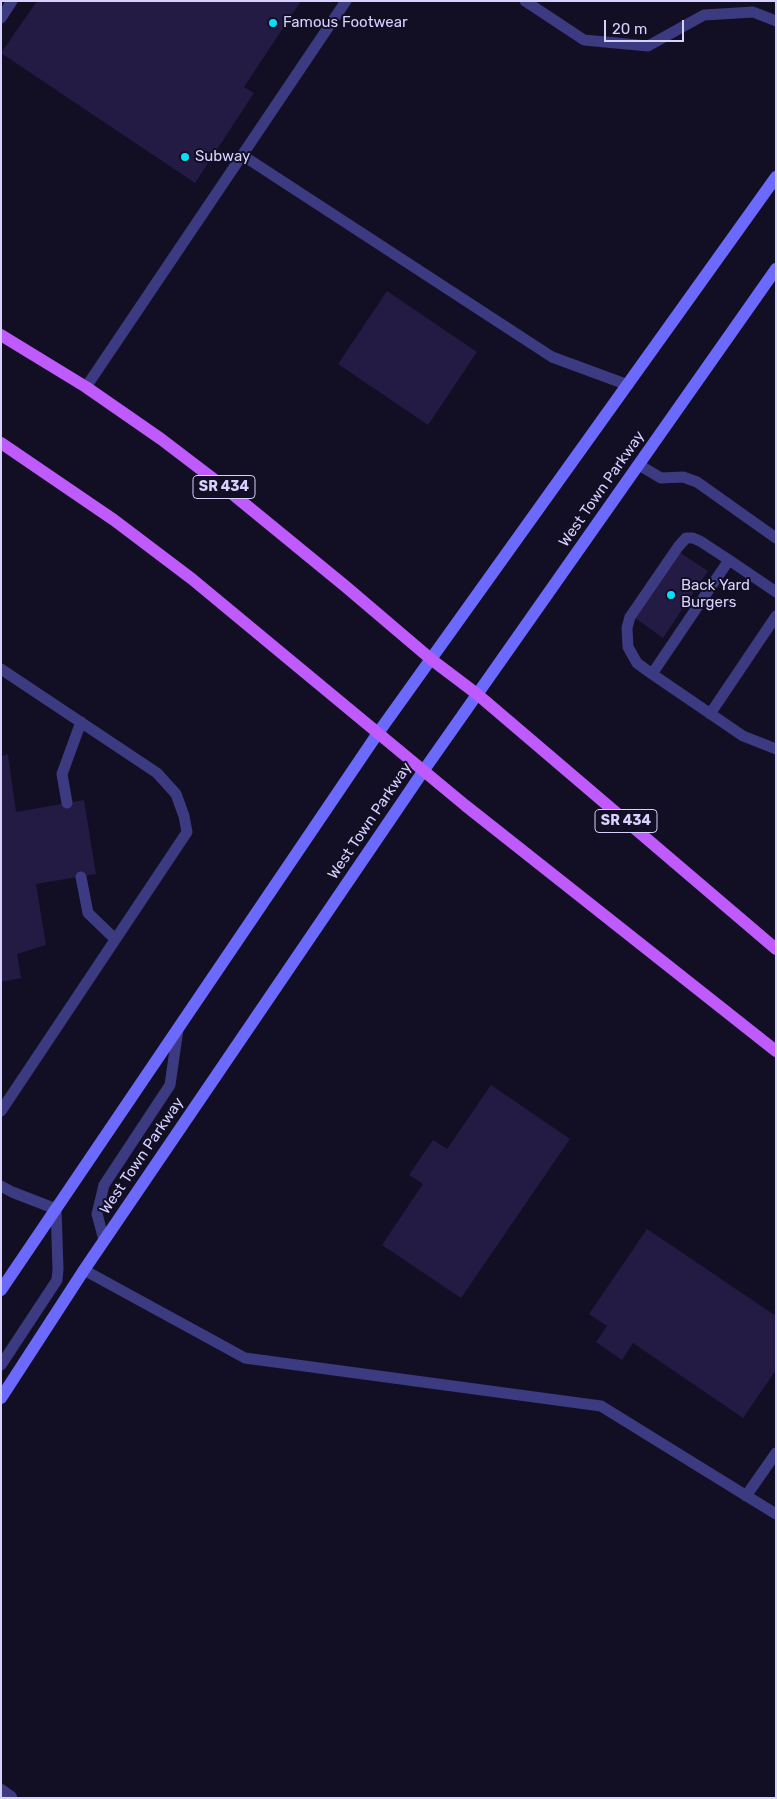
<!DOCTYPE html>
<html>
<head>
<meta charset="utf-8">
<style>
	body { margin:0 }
	#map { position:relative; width:777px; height:1799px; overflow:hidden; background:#120e23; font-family:Rubik,sans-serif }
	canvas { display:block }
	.frame { position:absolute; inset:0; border:2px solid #d6d1fe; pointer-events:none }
	.scale { position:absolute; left:604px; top:20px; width:80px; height:22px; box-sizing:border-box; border:2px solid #d6d1fe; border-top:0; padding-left:6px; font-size:15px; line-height:18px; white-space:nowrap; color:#d6d1fe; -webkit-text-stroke:4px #120e23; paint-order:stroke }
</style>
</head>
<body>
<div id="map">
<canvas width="777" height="1799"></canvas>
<div class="frame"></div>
<div class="scale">20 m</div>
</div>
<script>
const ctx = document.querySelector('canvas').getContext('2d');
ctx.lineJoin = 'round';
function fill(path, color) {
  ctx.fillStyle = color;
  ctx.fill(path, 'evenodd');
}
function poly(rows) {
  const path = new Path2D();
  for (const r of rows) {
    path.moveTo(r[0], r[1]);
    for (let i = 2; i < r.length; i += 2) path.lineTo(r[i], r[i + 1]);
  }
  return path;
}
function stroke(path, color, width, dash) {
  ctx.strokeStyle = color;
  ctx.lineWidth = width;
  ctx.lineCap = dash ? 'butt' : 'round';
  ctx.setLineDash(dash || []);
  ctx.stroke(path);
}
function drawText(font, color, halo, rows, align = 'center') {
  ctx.font = font + ' Rubik,sans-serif';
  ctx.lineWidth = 4;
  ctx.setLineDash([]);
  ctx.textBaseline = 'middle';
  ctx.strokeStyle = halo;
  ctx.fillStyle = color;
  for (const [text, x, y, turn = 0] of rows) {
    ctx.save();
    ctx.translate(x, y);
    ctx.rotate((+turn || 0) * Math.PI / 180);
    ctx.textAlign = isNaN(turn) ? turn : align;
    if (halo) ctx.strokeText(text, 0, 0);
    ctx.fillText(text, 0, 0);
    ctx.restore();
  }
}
const building = poly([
	[37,1,301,1,244,87,254,93,195,183,1,53],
	[387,291,477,352,428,425,338,364],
	[679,552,708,571,663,638,635,618],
	[8,754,16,812,84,800,96,874,36,884,46,945,17,954,21,978,1,982,1,756],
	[491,1085,570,1139,461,1298,382,1245,423,1184,409,1175,433,1140,447,1149],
	[647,1229,776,1316,776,1370,743,1418,633,1343,622,1360,596,1342,607,1326,589,1314]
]);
const lane = poly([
	[525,1,584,40,648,46,704,15,753,12,776,21],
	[1,18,12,1],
	[242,155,552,357,628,385],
	[86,387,346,1],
	[639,465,661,478,683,477,697,482,776,538],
	[776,592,729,560,652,674,743,736,776,749],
	[1,669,157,773,176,794,184,816,187,832,1,1111],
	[652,674,637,663,628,647,627,628,630,617,678,547,686,538,693,538,700,541,729,560],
	[710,714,776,616],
	[67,803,62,774,81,722],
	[81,877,88,913,115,939],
	[1,1186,12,1192,56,1209,58,1269,57,1280,1,1365],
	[104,1240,97,1214,104,1185,170,1085,178,1029],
	[84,1270,245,1358,601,1406,776,1514],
	[746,1496,776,1453]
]);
const street = poly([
	[1,1790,11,1797]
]);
const secondary = poly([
	[1,1290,378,733,776,177],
	[1,1398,84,1270,424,770,776,269]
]);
const primary = poly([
	[1,335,86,387,161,439,224,487,345,586,432,660,477,694,776,949],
	[1,443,114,520,192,579,466,806,776,1051]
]);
const markers = [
	[273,23,5,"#04e0f7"],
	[185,157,5,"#04e0f7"],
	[671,595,5,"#04e0f7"]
];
const shields = [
	[224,487,62],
	[626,821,62]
];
const shieldNames = [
	["SR 434",224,487],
	["SR 434",626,821]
];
const poiNames = [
	["Famous Footwear",283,23],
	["Subway",195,157],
	["Back Yard",681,586],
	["Burgers",681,603]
];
const streetNames = [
	["West Town Parkway",602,489,-55],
	["West Town Parkway",370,821,-56],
	["West Town Parkway",142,1156,-56]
];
fill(building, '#231b43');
stroke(lane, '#3c3a81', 11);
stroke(street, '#3c3a81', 12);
stroke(secondary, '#6c69fd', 12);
stroke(primary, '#bf5afc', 12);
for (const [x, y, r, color] of markers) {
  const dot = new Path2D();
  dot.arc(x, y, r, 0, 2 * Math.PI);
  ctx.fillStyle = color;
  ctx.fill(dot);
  stroke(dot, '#120e23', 2);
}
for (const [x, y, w] of shields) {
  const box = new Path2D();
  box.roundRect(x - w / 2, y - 11.5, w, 23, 4);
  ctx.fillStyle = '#120e23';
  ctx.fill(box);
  stroke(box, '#d6d1fe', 1);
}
drawText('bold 14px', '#d6d1fe', null, shieldNames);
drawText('15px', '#d6d1fe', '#120e23', poiNames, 'left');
drawText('15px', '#d6d1fe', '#120e23', streetNames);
</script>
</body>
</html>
